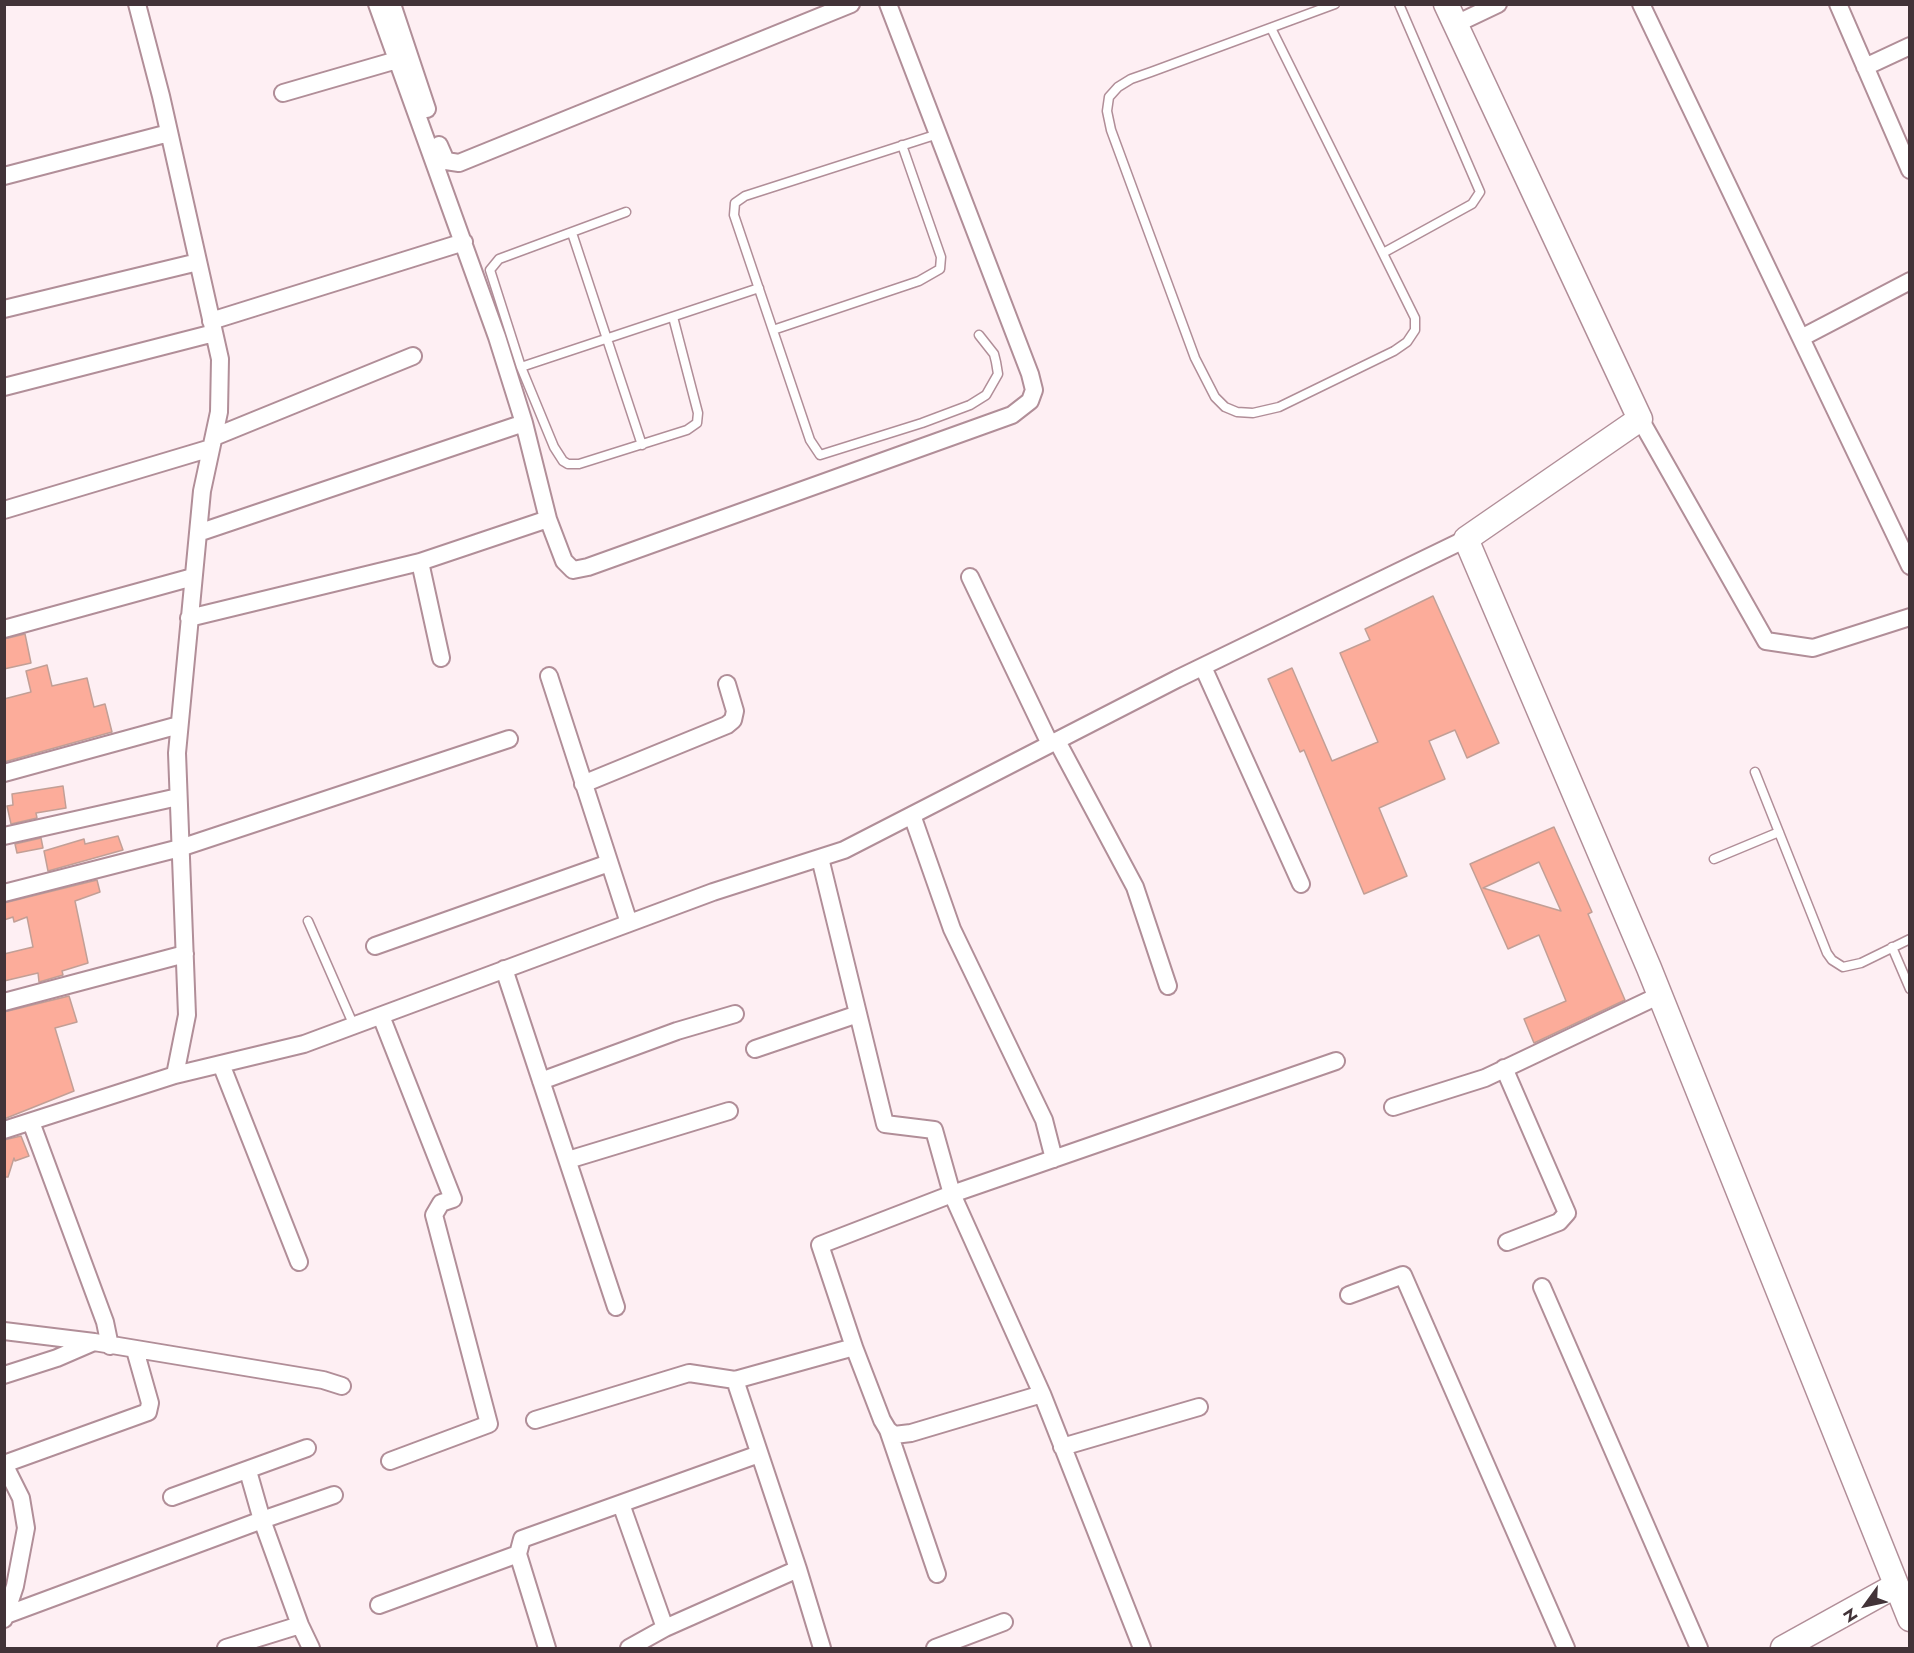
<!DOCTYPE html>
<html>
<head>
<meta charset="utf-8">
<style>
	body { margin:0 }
	#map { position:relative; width:1914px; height:1653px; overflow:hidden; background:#feeff3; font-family:Jost,sans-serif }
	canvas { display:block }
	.frame { position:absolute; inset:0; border:6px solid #423338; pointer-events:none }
	.north { position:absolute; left:1836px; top:1575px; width:60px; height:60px; -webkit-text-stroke:4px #fff; paint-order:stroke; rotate:237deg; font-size:16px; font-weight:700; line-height:24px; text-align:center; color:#423338 }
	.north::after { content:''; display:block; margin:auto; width:21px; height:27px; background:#423338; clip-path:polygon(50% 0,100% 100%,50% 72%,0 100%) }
</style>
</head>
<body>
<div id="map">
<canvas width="1914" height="1653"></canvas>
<div class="frame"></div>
<div class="north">N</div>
</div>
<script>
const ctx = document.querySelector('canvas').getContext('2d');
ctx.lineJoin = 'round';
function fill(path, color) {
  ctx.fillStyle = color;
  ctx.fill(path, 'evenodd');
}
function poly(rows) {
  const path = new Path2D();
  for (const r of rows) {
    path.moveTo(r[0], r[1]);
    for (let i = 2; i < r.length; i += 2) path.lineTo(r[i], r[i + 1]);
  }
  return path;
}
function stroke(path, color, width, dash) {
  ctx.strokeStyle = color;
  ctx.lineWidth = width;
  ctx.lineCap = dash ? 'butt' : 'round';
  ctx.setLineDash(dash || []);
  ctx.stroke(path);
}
const building = poly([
	[1433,596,1499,743,1467,758,1455,730,1429,741,1445,779,1379,808,1407,876,1364,894,1304,750,1300,752,1268,679,1292,668,1332,761,1378,742,1340,653,1370,640,1365,629,1433,596],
	[25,634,31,663,4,669,4,639,25,634],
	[47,665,52,686,87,678,94,707,105,704,112,732,4,762,4,699,31,692,26,671,47,665],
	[63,786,66,808,36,813,37,818,11,824,7,806,13,805,12,794,63,786],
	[1554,827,1592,912,1588,914,1625,1000,1534,1043,1524,1019,1566,1001,1539,935,1508,949,1470,864,1554,827],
	[1539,862,1561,911,1483,888,1539,862],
	[118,836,123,850,48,871,44,851,84,839,85,844,118,836],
	[41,838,43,848,17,853,15,844,41,838],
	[97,880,100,892,75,901,88,963,62,971,63,975,39,982,38,973,4,981,4,954,33,947,27,917,14,922,13,917,4,920,4,903,97,880],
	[69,996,77,1022,55,1028,74,1091,4,1119,4,1012,69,996],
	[21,1136,29,1156,15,1161,14,1158,8,1177,4,1177,4,1140,21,1136]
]);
const lane = poly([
	[1271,28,1415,318,1415,330,1407,342,1394,351,1279,407,1253,413,1237,412,1225,407,1215,397,1195,358,1111,130,1107,111,1109,97,1118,87,1131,79,1151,72,1335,4],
	[938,134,745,196,735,203,734,215,810,440,820,455,922,423,970,405,986,395,998,374,996,362,994,354,979,335],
	[626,212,499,259,490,270,521,367,554,447,563,461,568,464,579,464,687,430,697,423,698,413,673,317],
	[572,233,642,445],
	[1383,253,1472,204,1480,192,1399,4],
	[773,330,919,281,940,269,941,257,902,145],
	[521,367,759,288],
	[1755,772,1827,953,1832,960,1843,967,1861,963,1910,939],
	[1714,859,1779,832],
	[308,921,354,1026],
	[1892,947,1910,989]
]);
const street = poly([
	[137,4,161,96,220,359,219,412,202,491,177,753,187,1015,175,1075],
	[377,4,497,337,524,423,548,519,564,561,573,570,588,567,1012,415,1030,401,1034,390,1030,374,888,4],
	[392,4,427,109],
	[1641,4,1910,566],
	[1838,4,1910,170],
	[1456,24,1498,4],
	[1865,67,1910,46],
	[283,93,397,60],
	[439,145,446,161,459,163,851,4],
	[4,176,169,133],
	[4,309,198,262],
	[211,321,464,242],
	[1801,338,1910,281],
	[4,387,214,333],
	[1640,419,1766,641,1813,648,1910,617],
	[214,437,413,356],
	[4,510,211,448],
	[198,533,524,423],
	[420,562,441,658],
	[970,577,1050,744],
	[189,618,420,562,548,519],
	[4,629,193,577],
	[1203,667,1301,884],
	[549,676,629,923],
	[1057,741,1135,887,1168,986],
	[4,773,179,725],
	[583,784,727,725,733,720,735,711,727,684],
	[912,815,952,929,1044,1120,1054,1159],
	[4,836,178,797],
	[820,858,885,1124,934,1130,952,1194,1042,1394,1142,1648],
	[4,893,180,848,509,739],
	[375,946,609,863],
	[504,969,616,1307],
	[4,1002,185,954],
	[381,1016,453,1199,441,1203,434,1215,489,1424,390,1461],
	[755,1049,858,1014],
	[221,1064,299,1262],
	[1504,1068,1567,1213,1559,1222,1507,1242],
	[541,1081,677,1031,735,1014],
	[1393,1107,1485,1078,1660,995],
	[31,1122,105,1322,110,1346],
	[4,1130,175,1075,304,1044,713,892,844,850,1177,679,1466,539],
	[568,1160,729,1111],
	[1542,1287,1699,1648],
	[1349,1295,1403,1275,1566,1648],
	[4,1331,94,1342,323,1380,342,1386],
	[854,1347,882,1420,888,1430,894,1435,911,1433,1042,1394],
	[4,1375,57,1358,94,1342],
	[535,1420,689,1373,735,1380,854,1347,820,1245,952,1194,1336,1061],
	[888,1430,937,1574],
	[1062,1447,1199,1407],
	[248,1471,262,1520,334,1495],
	[172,1497,307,1448],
	[621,1504,665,1628],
	[798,1569,822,1648],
	[379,1605,518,1554],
	[6,1615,262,1520,300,1625,311,1648],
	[4,1619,15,1586,26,1528,21,1498,4,1464,148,1412,150,1403,135,1350],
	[226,1648,300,1625],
	[547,1648,518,1554,522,1539,759,1454],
	[629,1648,665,1628,798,1569,735,1380],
	[935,1648,1004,1622]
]);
const secondary = poly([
	[1446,4,1640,419,1466,539,1649,968,1910,1619],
	[1783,1648,1895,1586]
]);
fill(building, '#fcac9a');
stroke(building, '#c29f96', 1.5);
stroke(lane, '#b18e98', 11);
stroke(street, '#b18e98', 20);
stroke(secondary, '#b18e98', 27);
stroke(lane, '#fff', 8);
stroke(street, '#fff', 16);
stroke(secondary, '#fff', 24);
</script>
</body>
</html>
